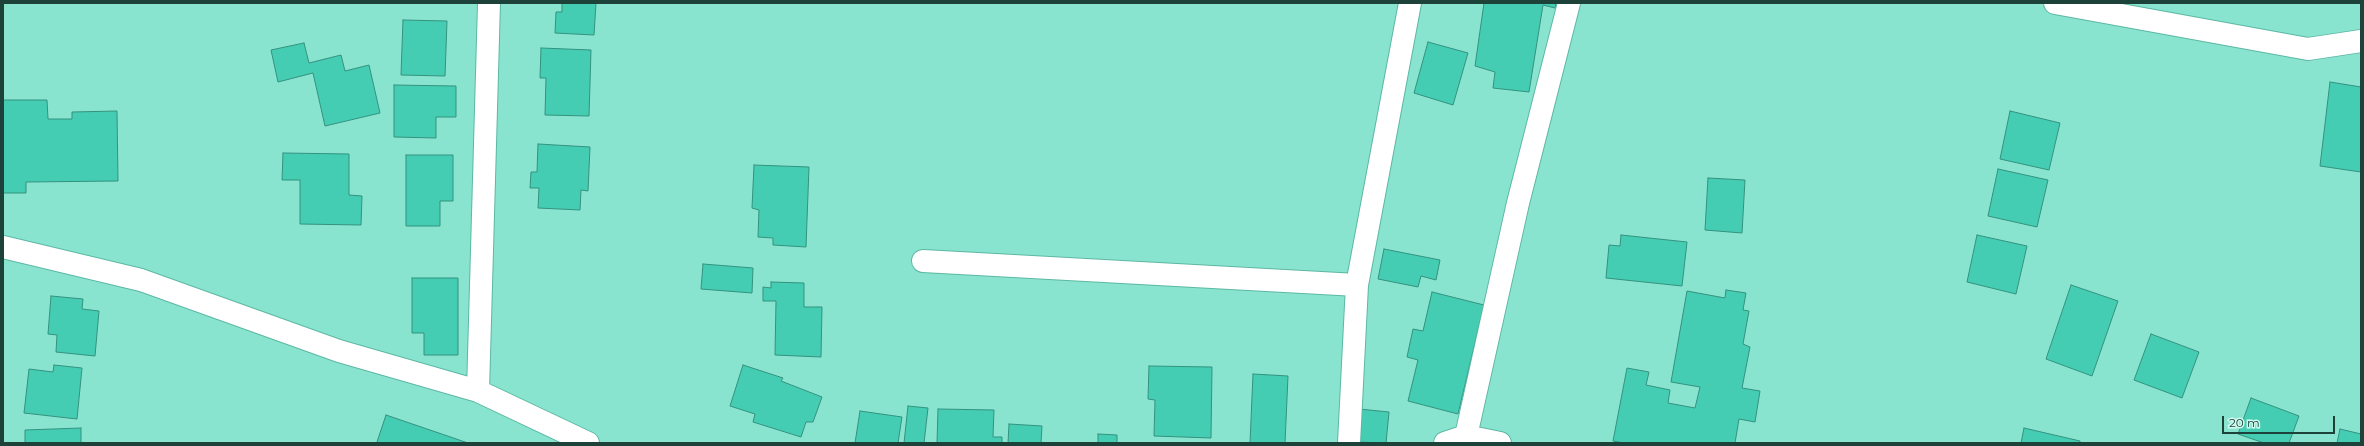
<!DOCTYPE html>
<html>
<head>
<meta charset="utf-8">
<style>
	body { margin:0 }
	#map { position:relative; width:2364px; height:446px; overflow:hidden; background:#89e4cf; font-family:Montserrat,sans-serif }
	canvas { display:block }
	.frame { position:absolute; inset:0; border:4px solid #1c423a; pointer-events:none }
	.scale { position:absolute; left:2222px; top:416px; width:113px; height:18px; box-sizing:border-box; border:2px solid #1c423a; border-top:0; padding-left:5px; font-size:12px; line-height:14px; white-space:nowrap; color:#1c423a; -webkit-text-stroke:3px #d0fbf0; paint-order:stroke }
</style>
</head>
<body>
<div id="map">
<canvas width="2364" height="446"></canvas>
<div class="frame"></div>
<div class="scale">20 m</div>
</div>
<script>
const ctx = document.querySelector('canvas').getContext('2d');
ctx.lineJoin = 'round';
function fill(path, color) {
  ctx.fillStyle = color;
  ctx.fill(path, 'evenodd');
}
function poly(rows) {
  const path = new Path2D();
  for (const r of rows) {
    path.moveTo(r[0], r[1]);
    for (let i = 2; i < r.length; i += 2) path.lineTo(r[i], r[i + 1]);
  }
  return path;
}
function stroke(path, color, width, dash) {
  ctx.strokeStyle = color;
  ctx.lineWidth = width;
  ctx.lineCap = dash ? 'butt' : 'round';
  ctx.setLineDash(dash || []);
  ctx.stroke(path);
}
const building = poly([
	[562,3,596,3,594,35,555,33,556,12,562,12,562,3],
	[1484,3,1556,3,1555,8,1543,5,1529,92,1493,88,1495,72,1475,66,1484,3],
	[403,20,447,21,445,76,401,75,403,20],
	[1428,42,1468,53,1453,105,1414,93,1428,42],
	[304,43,309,63,341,55,345,71,369,65,380,113,325,126,313,73,278,82,271,50,304,43],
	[541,48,591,50,589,116,545,115,546,78,540,78,541,48],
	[2330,82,2361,87,2361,172,2320,166,2330,82],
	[394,85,456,86,456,117,436,117,436,138,394,137,394,85],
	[3,100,47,100,48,119,72,119,72,112,117,111,118,181,26,182,26,193,3,193,3,100],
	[2010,111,2060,123,2049,170,2000,159,2010,111],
	[538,144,590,147,588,191,581,190,580,210,538,208,539,188,530,188,531,172,537,172,538,144],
	[283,153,349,154,349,195,362,196,361,225,300,224,300,180,282,180,283,153],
	[406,155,453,155,453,201,440,201,440,226,406,226,406,155],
	[754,165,809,167,806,247,773,245,773,238,758,237,759,210,752,208,754,165],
	[1998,169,2048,180,2037,227,1988,216,1998,169],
	[1708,178,1745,180,1742,233,1705,230,1708,178],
	[1621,235,1687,242,1682,286,1606,278,1609,245,1620,246,1621,235],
	[1977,235,2027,246,2016,294,1967,282,1977,235],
	[1384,249,1440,260,1436,280,1421,276,1418,287,1378,279,1384,249],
	[703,264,753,268,752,293,701,289,703,264],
	[412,278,458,278,458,355,424,355,424,333,412,333,412,278],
	[771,282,804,283,804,307,822,307,821,357,775,355,776,301,763,301,763,287,771,288,771,282],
	[2071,285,2118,301,2092,376,2046,359,2071,285],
	[1726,290,1746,293,1743,310,1749,311,1743,344,1750,347,1742,388,1760,391,1755,422,1739,419,1735,443,1624,443,1613,441,1627,368,1649,372,1646,385,1670,390,1668,403,1695,408,1700,387,1671,382,1687,291,1725,298,1726,290],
	[1432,292,1484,305,1458,414,1408,401,1418,360,1407,357,1413,329,1423,331,1432,292],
	[51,296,83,299,82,309,99,311,95,356,56,352,57,335,48,334,51,296],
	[2151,334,2199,352,2182,398,2134,380,2151,334],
	[54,365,82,368,77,419,24,413,29,369,53,372,54,365],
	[743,365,783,378,781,381,822,397,813,422,806,422,801,437,753,422,755,414,730,406,743,365],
	[1149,366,1212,367,1211,438,1154,436,1155,400,1148,399,1149,366],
	[1253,374,1288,376,1285,443,1250,443,1253,374],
	[2251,398,2299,416,2289,443,2264,443,2238,434,2251,398],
	[908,406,928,408,924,443,904,443,908,406],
	[938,409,994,410,993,437,1002,437,1002,443,937,443,938,409],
	[1359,409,1389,412,1386,443,1356,442,1359,409],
	[860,411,902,417,898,443,855,443,860,411],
	[386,415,468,443,381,443,377,442,386,415],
	[1009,424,1042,426,1041,443,1008,443,1009,424],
	[81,428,81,443,25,443,25,430,81,428],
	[2024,428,2080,441,2080,443,2021,443,2024,428],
	[2340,429,2361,434,2361,443,2337,443,2340,429],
	[1098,434,1117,435,1117,443,1064,443,1098,443,1098,434]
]);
const street = poly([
	[2055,3,2308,49,2361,41],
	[3,247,141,280,339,351,478,391,588,443],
	[923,261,1357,285],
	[478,391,489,3],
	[1466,436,1518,203,1569,3],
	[1349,443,1357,285,1410,3],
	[1445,443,1466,436,1500,443]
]);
fill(building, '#45cdb3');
stroke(building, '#33927f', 1);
stroke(street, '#5cb8a4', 24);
stroke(street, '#fff', 22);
</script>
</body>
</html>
